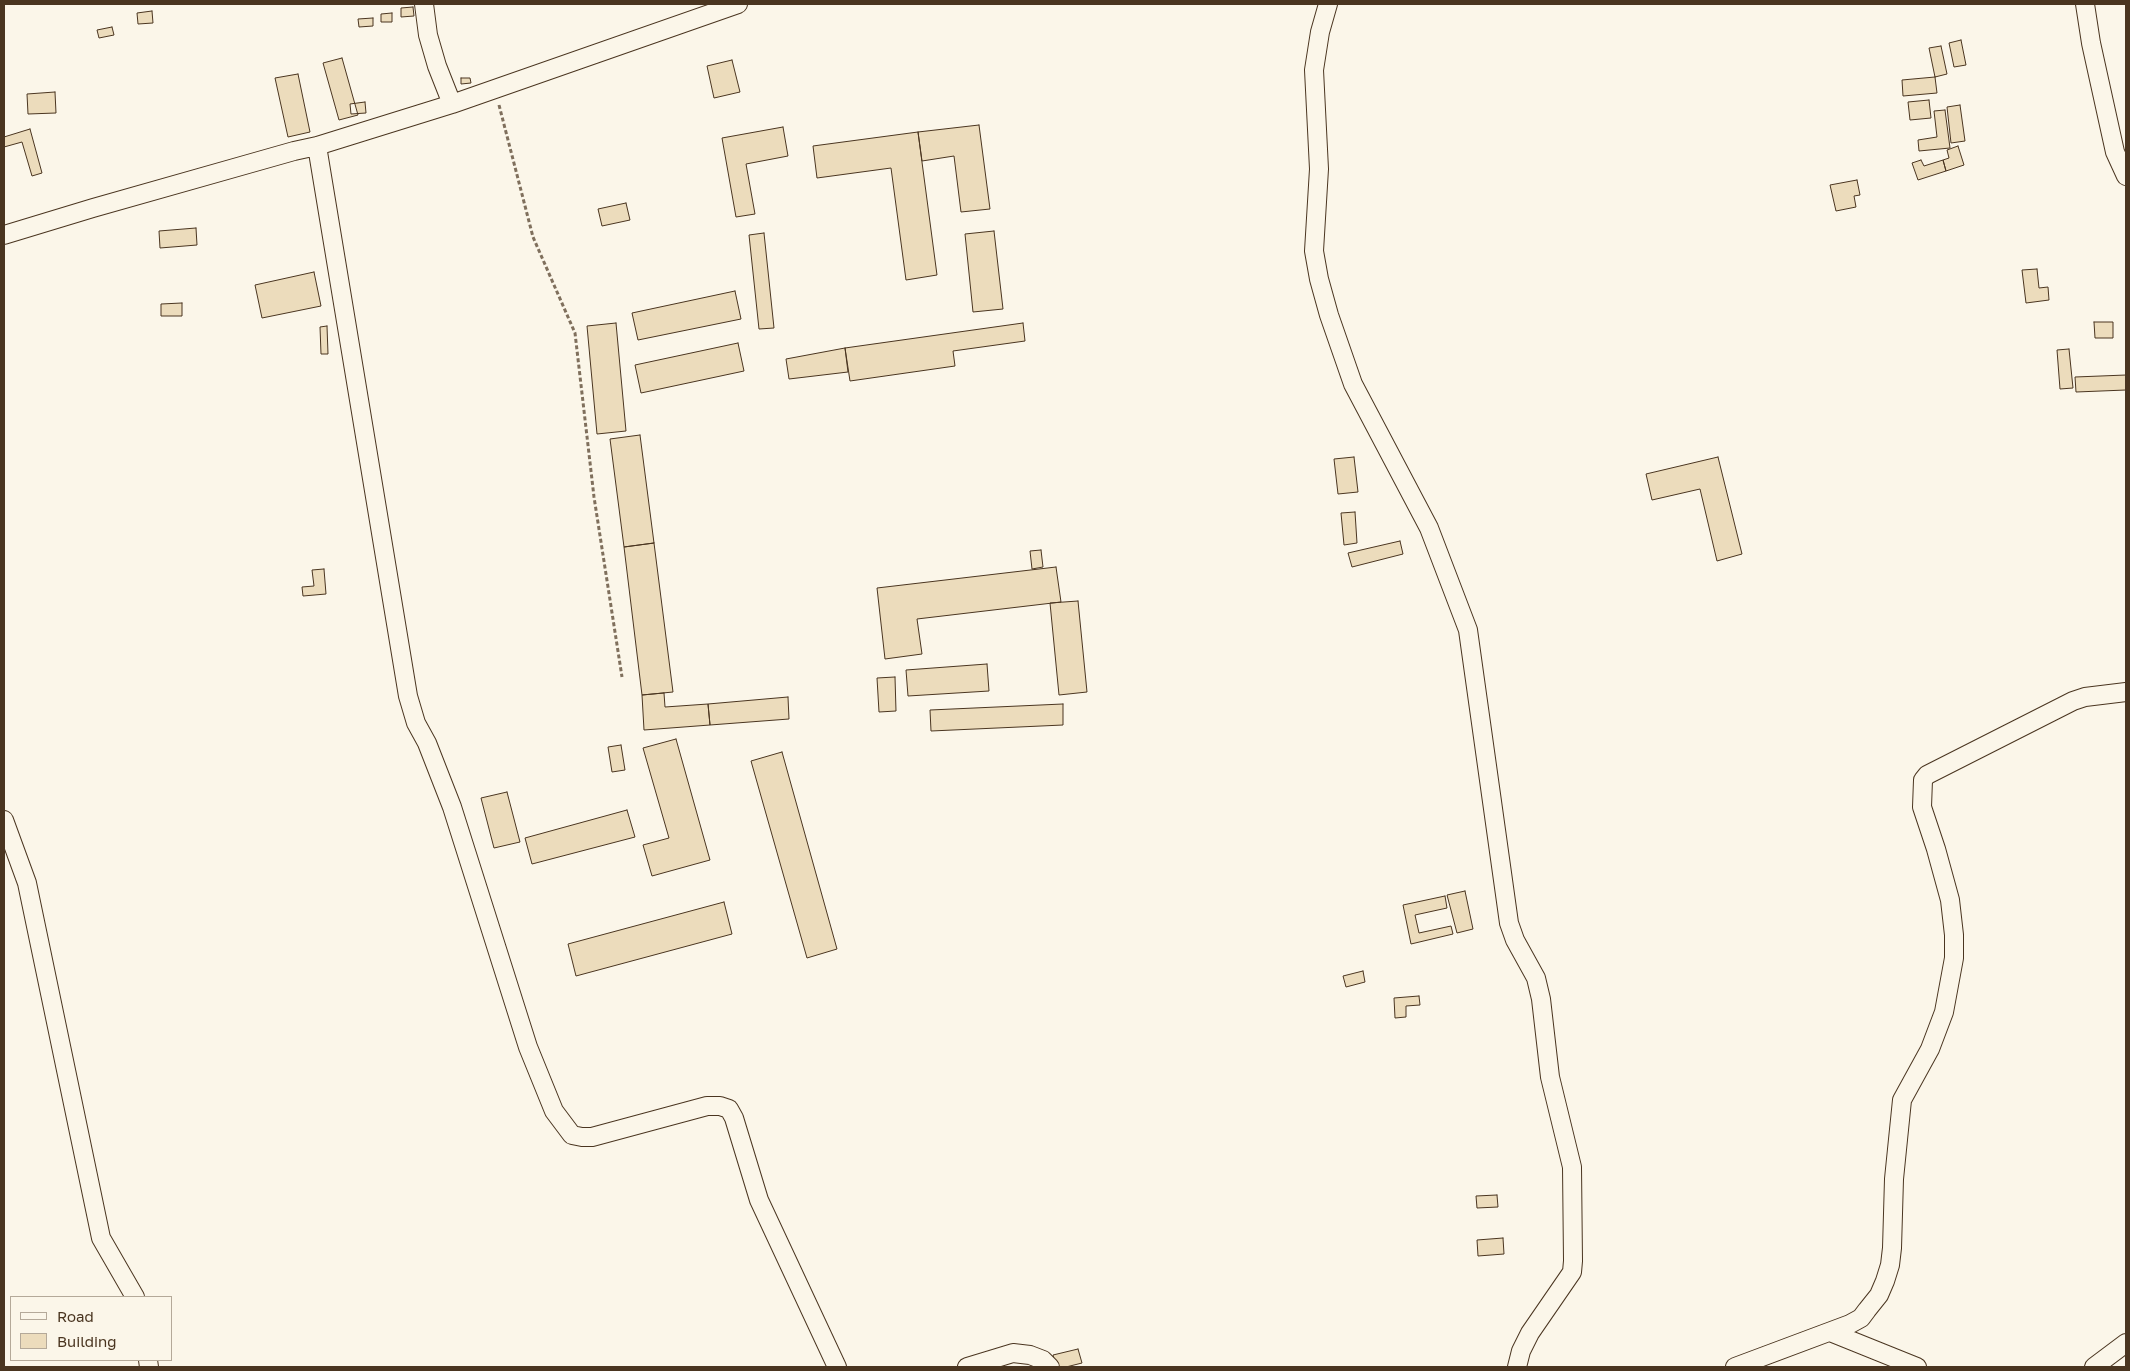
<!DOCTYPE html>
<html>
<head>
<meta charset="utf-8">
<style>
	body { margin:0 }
	#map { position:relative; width:2130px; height:1371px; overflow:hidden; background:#fbf6e9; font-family:"Golos Text",sans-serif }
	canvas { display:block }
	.frame { position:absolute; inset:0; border:5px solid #4a3520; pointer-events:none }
	.legend { position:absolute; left:10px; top:1296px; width:162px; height:65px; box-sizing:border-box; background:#fbf6e9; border:1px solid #b4a999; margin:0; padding:6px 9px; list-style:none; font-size:15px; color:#4a3520 }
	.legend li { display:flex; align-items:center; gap:10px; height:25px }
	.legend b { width:25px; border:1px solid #b4a999 }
</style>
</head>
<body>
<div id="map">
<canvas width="2130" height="1371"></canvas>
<div class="frame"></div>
<ul class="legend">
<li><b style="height:6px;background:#fbf6e9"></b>Road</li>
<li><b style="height:14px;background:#ecdcbc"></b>Building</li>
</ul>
</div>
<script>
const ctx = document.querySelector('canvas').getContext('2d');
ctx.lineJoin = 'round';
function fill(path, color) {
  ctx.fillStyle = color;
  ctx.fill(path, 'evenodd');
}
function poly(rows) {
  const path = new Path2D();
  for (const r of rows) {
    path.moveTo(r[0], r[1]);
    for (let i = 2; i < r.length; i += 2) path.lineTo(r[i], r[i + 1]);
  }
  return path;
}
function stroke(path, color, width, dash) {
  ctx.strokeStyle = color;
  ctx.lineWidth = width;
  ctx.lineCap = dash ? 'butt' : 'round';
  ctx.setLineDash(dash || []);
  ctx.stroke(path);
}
const building = poly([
	[413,7,414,16,401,17,401,8,413,7],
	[152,11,153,23,138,24,137,13,152,11],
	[392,13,392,22,381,22,381,14,392,13],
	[373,18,373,26,359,27,358,19,373,18],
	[112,27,114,35,99,38,97,30,112,27],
	[1961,40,1966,65,1954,67,1949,43,1961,40],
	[1941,46,1947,74,1935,77,1929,48,1941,46],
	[342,58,358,115,339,120,323,63,342,58],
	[732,60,740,92,714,98,707,66,732,60],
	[298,74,310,132,288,137,275,78,298,74],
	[1935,77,1937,93,1903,96,1902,80,1935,77],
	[461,78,470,78,471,83,461,84,461,78],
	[55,92,56,113,28,114,27,94,55,92],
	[1929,100,1931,118,1910,120,1908,102,1929,100],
	[365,102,366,113,351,114,350,104,365,102],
	[1960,105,1965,141,1951,143,1947,107,1960,105],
	[1945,110,1950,148,1919,151,1918,140,1937,137,1934,111,1945,110],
	[979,125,990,209,961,212,954,156,922,161,918,132,979,125],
	[783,127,788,156,746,164,755,214,736,217,722,138,783,127],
	[30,129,42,173,32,176,22,142,4,147,4,137,30,129],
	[918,132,937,275,906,280,891,168,817,178,813,146,918,132],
	[1958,146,1964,165,1946,171,1943,160,1949,158,1947,150,1958,146],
	[1921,160,1924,166,1943,160,1946,171,1918,180,1912,163,1921,160],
	[1857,180,1860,195,1854,196,1856,207,1836,211,1830,185,1857,180],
	[626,203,630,220,602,226,598,209,626,203],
	[196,228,197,245,160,248,159,231,196,228],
	[994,231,1003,309,973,312,965,234,994,231],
	[764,233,774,328,759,329,749,235,764,233],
	[2037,269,2039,288,2048,287,2049,300,2026,303,2022,270,2037,269],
	[314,272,321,306,262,318,255,285,314,272],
	[735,291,741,319,638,340,632,313,735,291],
	[182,303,182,316,161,316,161,304,182,303],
	[2094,322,2113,322,2113,338,2095,338,2094,322],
	[616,323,626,431,597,434,587,326,616,323],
	[1023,323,1025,341,953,351,955,366,850,381,845,348,1023,323],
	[327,326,328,354,321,354,320,327,327,326],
	[738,343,744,371,641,393,635,365,738,343],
	[845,348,848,372,789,379,786,359,845,348],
	[2069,349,2073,388,2060,389,2057,350,2069,349],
	[2126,375,2126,390,2076,392,2075,377,2126,375],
	[640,435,654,543,624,547,610,439,640,435],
	[1354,457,1358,492,1338,494,1334,459,1354,457],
	[1718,457,1742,554,1717,561,1700,489,1652,500,1646,474,1718,457],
	[1355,512,1357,543,1344,545,1341,513,1355,512],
	[1400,541,1403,554,1352,567,1348,553,1400,541],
	[654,543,673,692,642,695,624,547,654,543],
	[1041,550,1043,567,1032,569,1030,551,1041,550],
	[1056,567,1061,602,917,619,922,654,885,659,877,588,1056,567],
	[324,569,326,594,303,596,302,587,314,586,312,570,324,569],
	[1078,601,1087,692,1059,695,1050,603,1078,601],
	[987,664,989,691,908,696,906,670,987,664],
	[895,677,896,711,879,712,877,678,895,677],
	[664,693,665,707,708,704,710,725,644,730,642,695,664,693],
	[788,697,789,719,710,725,708,704,788,697],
	[1063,704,1063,725,931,731,930,710,1063,704],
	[676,739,710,860,652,876,643,845,669,838,643,748,676,739],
	[621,745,625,770,612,772,608,747,621,745],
	[782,752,837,949,807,958,751,761,782,752],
	[507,792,520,842,494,848,481,798,507,792],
	[627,810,635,837,532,864,525,838,627,810],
	[1465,891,1473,929,1457,933,1447,895,1465,891],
	[1445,896,1447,908,1415,915,1419,933,1451,926,1453,934,1411,944,1403,905,1445,896],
	[724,902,732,934,576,976,568,944,724,902],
	[1363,971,1365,982,1346,987,1343,976,1363,971],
	[1419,996,1420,1005,1406,1006,1406,1017,1395,1018,1394,998,1419,996],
	[1497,1195,1498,1207,1477,1208,1476,1196,1497,1195],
	[1503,1238,1504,1254,1478,1256,1477,1240,1503,1238],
	[1078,1349,1082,1363,1066,1367,1056,1367,1053,1355,1078,1349]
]);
const path = poly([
	[499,105,533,237,575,333,594,497,622,677]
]);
const minor = poly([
	[424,4,428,35,437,66,452,104],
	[1328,4,1320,32,1314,70,1319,169,1314,251,1319,279,1329,315,1353,384,1429,528,1468,630,1509,923,1515,940,1536,978,1541,999,1550,1077,1572,1167,1573,1261,1572,1272,1530,1333,1521,1351,1517,1367],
	[2085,4,2091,43,2115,152,2126,176],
	[317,146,408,696,416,723,427,743,452,807,528,1047,554,1111,572,1135,582,1137,592,1137,707,1106,720,1106,729,1109,734,1118,759,1200,837,1367],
	[4,235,93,208,294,151,317,146,452,104,738,4],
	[4,820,27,883,101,1238,135,1297],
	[1830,1332,1917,1367],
	[148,1360,149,1367],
	[967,1367,1013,1353,1030,1355,1043,1360,1050,1367],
	[1735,1367,1850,1324,1861,1318,1867,1310,1879,1295,1885,1281,1890,1265,1892,1248,1894,1179,1902,1100,1930,1049,1944,1012,1954,958,1954,935,1950,900,1936,849,1922,807,1923,780,1927,775,2073,701,2085,697,2126,692],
	[2094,1367,2126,1343]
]);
fill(building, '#ecdcbc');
stroke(building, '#4a3520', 1);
stroke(minor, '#4a3520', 20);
stroke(path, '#7f6f5c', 3, [4, 2.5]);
stroke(minor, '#fbf6e9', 18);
</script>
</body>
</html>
